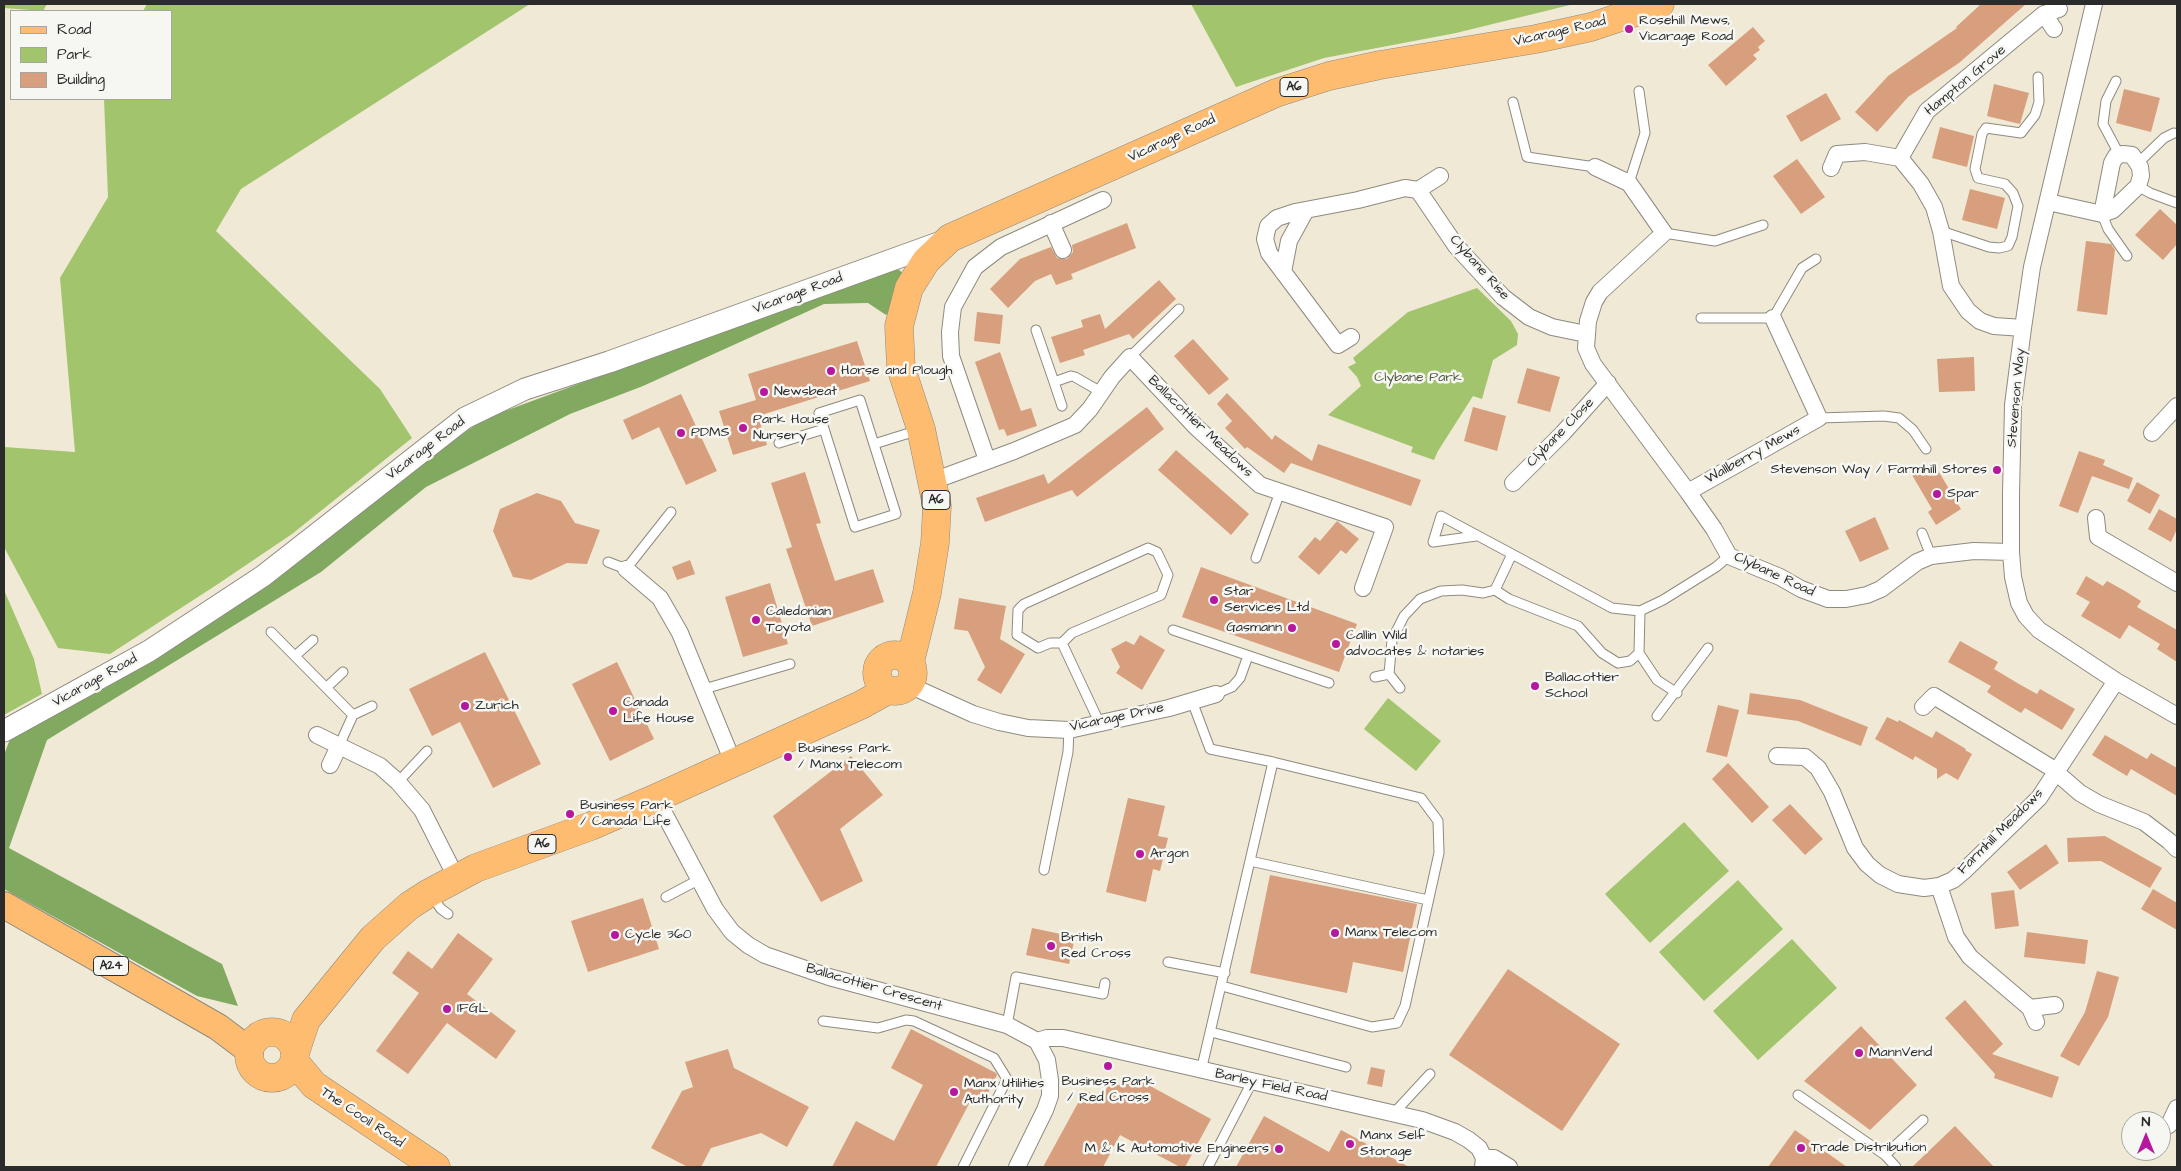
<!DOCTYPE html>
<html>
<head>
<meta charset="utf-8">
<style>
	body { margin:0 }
	#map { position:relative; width:2181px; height:1171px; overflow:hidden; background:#f0e9d5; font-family:"Architects Daughter",sans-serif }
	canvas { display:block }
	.frame { position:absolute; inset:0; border:5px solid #2b2b2b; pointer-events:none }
	.legend { position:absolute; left:10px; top:10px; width:162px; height:90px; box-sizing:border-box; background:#f6f6f2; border:1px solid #a5a5a2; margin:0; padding:6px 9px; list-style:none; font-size:15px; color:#2b2b2b }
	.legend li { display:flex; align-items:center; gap:10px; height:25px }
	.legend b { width:25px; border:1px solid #a5a5a2 }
	.north { position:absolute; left:2121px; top:1111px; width:50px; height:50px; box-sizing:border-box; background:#f6f6f2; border:1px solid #a5a5a2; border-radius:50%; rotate:0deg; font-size:14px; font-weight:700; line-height:20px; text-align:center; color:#2b2b2b }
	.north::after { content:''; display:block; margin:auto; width:18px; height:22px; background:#b5179e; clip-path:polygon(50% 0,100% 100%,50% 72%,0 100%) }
</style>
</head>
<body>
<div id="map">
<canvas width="2181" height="1171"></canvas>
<div class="frame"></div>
<ul class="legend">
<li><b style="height:6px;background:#febc70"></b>Road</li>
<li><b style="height:14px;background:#a2c46c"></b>Park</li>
<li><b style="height:14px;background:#d79f7d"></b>Building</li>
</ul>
<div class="north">N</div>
</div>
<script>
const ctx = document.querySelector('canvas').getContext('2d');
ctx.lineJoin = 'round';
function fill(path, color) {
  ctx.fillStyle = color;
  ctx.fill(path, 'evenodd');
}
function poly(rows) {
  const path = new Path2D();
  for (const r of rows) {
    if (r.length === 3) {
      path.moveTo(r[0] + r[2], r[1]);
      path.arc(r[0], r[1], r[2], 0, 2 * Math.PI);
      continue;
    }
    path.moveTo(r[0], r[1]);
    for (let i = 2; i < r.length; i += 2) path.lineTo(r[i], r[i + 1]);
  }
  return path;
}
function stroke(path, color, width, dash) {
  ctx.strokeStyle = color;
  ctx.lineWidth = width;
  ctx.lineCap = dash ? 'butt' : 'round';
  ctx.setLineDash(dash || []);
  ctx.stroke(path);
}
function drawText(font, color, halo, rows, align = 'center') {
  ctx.font = font + ' "Architects Daughter",sans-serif';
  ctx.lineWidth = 5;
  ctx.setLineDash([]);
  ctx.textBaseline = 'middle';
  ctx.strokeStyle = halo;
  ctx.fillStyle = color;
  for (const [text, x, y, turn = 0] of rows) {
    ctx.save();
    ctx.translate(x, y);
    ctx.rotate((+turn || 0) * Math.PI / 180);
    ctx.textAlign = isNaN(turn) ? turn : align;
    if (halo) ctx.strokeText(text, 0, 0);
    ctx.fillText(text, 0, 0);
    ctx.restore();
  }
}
const green = poly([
	[4,4,47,4,43,11,4,8],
	[147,4,530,4,241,189,216,231,380,389,412,438,292,534,218,584,110,654,58,648,4,547,4,447,75,452,60,278,108,197,104,99,171,99,171,11,143,11],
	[1191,4,1574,4,1456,33,1324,58,1236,87],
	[1477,288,1511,321,1518,334,1517,345,1493,360,1482,399,1473,396,1438,451,1434,460,1411,452,1413,447,1328,415,1361,386,1357,377,1348,367,1356,363,1353,358,1408,312],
	[4,590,34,659,42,694,4,715],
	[1388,698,1441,741,1416,771,1364,729],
	[1684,822,1729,871,1650,943,1605,894],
	[1738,880,1783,929,1704,1001,1659,952],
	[1792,939,1837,988,1758,1060,1713,1011]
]);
const forest = poly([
	[898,269,905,275,894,308,886,315,868,303,824,304,643,386,570,414,426,487,321,572,47,740,9,848,222,964,238,1006,197,996,4,889,4,755,11,736,486,418,798,303]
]);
const building = poly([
	[1981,4,2026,4,1959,63,1908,97,1877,132,1855,112,1888,76,1957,28,1956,27],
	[1753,27,1765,41,1758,47,1760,50,1753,55,1757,59,1726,86,1708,65],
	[1994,84,2029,93,2020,124,1987,116],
	[2124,89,2160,98,2151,132,2116,123],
	[1826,93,1841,119,1801,142,1786,116],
	[1940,127,1974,136,1967,167,1932,158],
	[1797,159,1825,197,1801,214,1773,176],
	[1970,189,2005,198,1997,229,1962,220],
	[2160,209,2177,225,2177,244,2163,260,2135,235],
	[1127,223,1136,248,1071,274,1073,279,1056,285,1051,274,1035,281,1008,308,990,289,1020,259,1051,247,1057,258,1067,259,1073,252,1072,245],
	[2086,241,2111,244,2115,250,2107,315,2077,311],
	[1159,280,1176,299,1133,339,1129,334,1083,350,1085,355,1060,363,1051,337,1083,327,1081,320,1100,314,1105,329],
	[977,312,1003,315,1000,344,974,341],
	[1193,339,1229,379,1209,395,1174,356],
	[857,341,870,381,758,416,767,445,733,455,719,411,756,400,748,374],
	[1000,352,1021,411,1031,408,1037,426,1007,436,1004,429,999,430,975,362],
	[1974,357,1975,391,1939,392,1937,359],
	[1527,368,1560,377,1550,412,1517,403],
	[1227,393,1272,440,1275,435,1312,461,1318,444,1421,480,1411,506,1291,463,1284,473,1247,447,1245,449,1225,428,1232,421,1217,404],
	[681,394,717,471,686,485,659,427,632,440,623,420],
	[1147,407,1164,429,1077,497,1072,490,985,522,976,498,1044,474,1048,484],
	[1473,407,1506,416,1497,451,1464,441],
	[1176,450,1249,514,1231,535,1158,470],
	[2079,451,2105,460,2103,465,2133,478,2129,489,2092,476,2078,513,2059,506],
	[1933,462,1961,509,1936,525,1928,512,1932,509,1912,475],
	[805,472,821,523,816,524,835,581,873,569,884,602,812,626,786,549,792,547,771,483],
	[2137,482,2160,495,2150,514,2127,501],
	[537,493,561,501,575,523,600,530,587,564,567,563,531,580,513,577,493,531,500,509],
	[2159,509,2177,519,2177,529,2171,542,2148,529],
	[1875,517,1889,549,1860,562,1845,531],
	[1337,521,1359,539,1346,554,1341,550,1319,575,1298,557,1315,537,1320,541],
	[690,560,695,574,677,580,672,567],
	[1201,567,1357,624,1339,672,1182,617],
	[2086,576,2103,586,2107,581,2125,591,2141,601,2137,607,2177,630,2177,662,2157,649,2160,644,2129,625,2120,639,2081,616,2090,602,2076,594],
	[770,583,788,644,743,657,725,597],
	[959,598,1006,606,1000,639,1025,654,1001,694,977,680,985,667,968,631,954,629],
	[1140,635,1165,650,1142,690,1116,673,1120,667,1111,649,1126,641,1134,645],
	[1960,641,1998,662,1994,669,2019,684,2037,694,2040,689,2075,709,2062,730,2025,708,2021,713,2006,704,1987,692,1991,686,1948,662],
	[485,652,541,764,493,788,460,722,432,736,409,689],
	[617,662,654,739,610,761,572,684],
	[1750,693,1800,700,1868,727,1861,746,1798,721,1747,714],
	[1718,705,1739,710,1727,757,1706,752],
	[1887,717,1898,722,1899,720,1932,738,1936,731,1966,749,1965,750,1972,754,1958,780,1946,773,1937,779,1937,769,1915,756,1913,760,1875,739],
	[2105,735,2147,759,2151,753,2177,768,2177,796,2131,769,2127,776,2092,755],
	[851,756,883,795,840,829,863,881,821,902,773,816],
	[1728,763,1769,807,1752,823,1712,779],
	[1128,798,1165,806,1158,836,1168,838,1160,871,1153,869,1146,902,1106,892],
	[1790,804,1823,839,1805,855,1772,820],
	[2105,836,2162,868,2150,888,2101,861,2068,862,2067,838],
	[2046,844,2059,863,2020,890,2007,872],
	[1270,875,1417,904,1403,972,1353,962,1347,993,1250,973],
	[2153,889,2177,903,2177,930,2141,909],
	[2014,890,2019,926,1995,929,1991,893],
	[643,898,659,949,588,972,571,921],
	[1032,928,1075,937,1069,964,1026,955],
	[2027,932,2088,940,2085,964,2024,957],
	[458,933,493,959,467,994,516,1031,496,1059,447,1023,408,1074,376,1051,419,993,392,973,408,951,432,969],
	[1508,969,1620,1044,1562,1131,1449,1055],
	[2097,971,2119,977,2108,1017,2079,1066,2060,1056,2085,1012],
	[1965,1000,2003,1044,1992,1054,2059,1077,2052,1098,1994,1078,1995,1074,1945,1018],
	[1861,1026,1917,1085,1870,1130,1804,1081],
	[911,1029,996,1073,997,1075,982,1105,971,1100,936,1167,832,1167,856,1121,894,1141,923,1085,891,1068],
	[728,1049,734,1068,809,1107,787,1147,761,1133,711,1148,701,1167,688,1167,651,1148,682,1091,693,1087,685,1062],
	[1371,1067,1385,1070,1382,1087,1367,1084],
	[1130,1075,1211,1119,1185,1167,1180,1167,1120,1135,1103,1167,1043,1167,1085,1090,1101,1098,1111,1081,1123,1087],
	[1264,1116,1329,1152,1341,1130,1409,1167,1236,1167],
	[1955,1126,1994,1167,1912,1167],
	[1795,1130,1847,1167,1768,1167]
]);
const service = poly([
	[2116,81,2106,101,2103,124,2119,154],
	[1513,102,1527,157,1595,167],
	[2138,163,2164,138,2174,133],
	[1629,183,1645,133,1639,91],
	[2138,186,2150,193,2177,203],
	[2102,214,2108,229,2127,256],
	[1941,231,1989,247,1999,248,2008,246,2012,237,2018,206,2013,193,2005,184,1978,178,1975,169,1982,134,1986,128,2021,133,2035,115,2039,102,2038,77],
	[1664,233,1715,241,1763,225],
	[1701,318,1773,318,1802,268,1816,259],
	[1036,330,1054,382,1071,376,1075,377,1101,392],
	[1130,357,1179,309],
	[1054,382,1062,406],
	[860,400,896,514,855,527,819,413,860,400],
	[1819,418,1884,416,1899,418,1913,430,1926,449],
	[779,443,824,429],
	[874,444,919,430],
	[1922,533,1931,556],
	[1476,536,1433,542,1441,516,1512,554],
	[1256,558,1280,492],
	[608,562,626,569,671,512],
	[1173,630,1329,683],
	[271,632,353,715],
	[1062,643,1050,643,1038,648,1017,635,1018,610,1024,604,1148,548,1157,552,1168,575,1161,595,1072,633,1062,643,1100,724],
	[1639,653,1630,661,1618,663,1602,653,1578,626,1509,599,1495,590,1512,554,1612,608,1640,611],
	[1639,653,1640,611,1663,600,1716,567,1729,556],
	[1639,653,1657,680,1677,693],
	[295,656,313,640],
	[1375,677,1389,674],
	[327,687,343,672],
	[1400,688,1389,674,1392,640,1404,616,1420,599,1441,591,1462,590,1483,593,1495,590],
	[704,689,790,664],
	[1216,694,1232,687,1240,678,1248,656],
	[1192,701,1210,749,1273,762,1421,798,1438,821,1439,853,1405,1006,1397,1023,1372,1027,1222,986],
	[1657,716,1708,648],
	[339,746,353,715,372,706],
	[398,782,427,751],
	[1250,861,1428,900],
	[1044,870,1068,752,1069,730],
	[432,896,441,909,448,914],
	[666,897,700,879],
	[1168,962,1225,973],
	[823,1021,878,1028,906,1020,914,1021,994,1058,1007,1079,963,1167],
	[1007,1025,1016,977,1103,994,1105,983],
	[1211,1032,1346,1067],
	[1201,1071,1273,762],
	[1798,1095,1885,1155,1896,1167],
	[1394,1113,1430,1074],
	[1885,1155,1923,1120],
	[1208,1167,1252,1082]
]);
const minor = poly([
	[2094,4,2032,267,2023,328,2013,405,2011,494,2011,552,2013,577,2019,603,2026,616,2039,630,2116,681,2177,716],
	[2044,14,2054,29],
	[1900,158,1927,111,2044,14,2059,9],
	[1595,167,1629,183,1664,233,1600,292,1594,302,1588,321,1586,348,1593,364,1688,492,1714,529,1729,556,1780,577,1801,589,1828,599,1846,599,1867,595,1881,589,1917,562,1931,556,1974,551,2011,552],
	[1831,168,1837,154,1865,152,1900,158,1921,184,1934,207,1941,231,1951,286,1968,311,1980,321,1994,326,2023,328],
	[1418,190,1440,176],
	[2048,202,2102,214,2112,163,2116,156,2123,154,2132,155,2140,167,2141,176,2138,186,2113,210,2102,214],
	[1051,223,1063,250],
	[1283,272,1289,241,1306,210],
	[1351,337,1338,345,1269,253,1265,239,1268,226,1277,218,1295,212,1358,200,1405,188,1418,190,1456,246,1503,297,1529,317,1552,327,1586,334],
	[2152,433,2177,406],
	[987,460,951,356,950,332,953,307,975,267,1001,247,1103,200],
	[933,481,1014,451,1075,425,1090,409,1112,377,1130,357,1196,427,1260,485,1385,527,1363,588],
	[1513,483,1563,433,1608,383],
	[1688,492,1819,418,1773,318],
	[2096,518,2098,537,2177,583],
	[626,569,660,598,680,633,733,762],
	[909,685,973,714,999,722,1028,728,1069,730,1169,708,1216,694],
	[1923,707,1934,696,2050,767,2080,793,2099,804,2144,822,2169,841,2177,849],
	[317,735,380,766,398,782,422,810,456,877],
	[1777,756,1805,757,1818,768,1832,792,1855,848,1867,864,1880,875,1898,884,1924,888,1939,886,1953,880,1965,870,2039,798,2116,681],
	[330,765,339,746],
	[656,798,715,909,732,932,748,945,765,955,829,977,1007,1025,1037,1041,1047,1060,1050,1080,1050,1096,1045,1110,1017,1167],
	[1939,886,1956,937,1970,957,2030,1008,2055,1005],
	[2030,1008,2036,1022],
	[1037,1041,1047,1038,1063,1038,1422,1120,1455,1132,1469,1140,1479,1148,1484,1158,1483,1167],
	[2161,1128,2169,1125,2177,1108],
	[1484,1158,1494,1158,1509,1167]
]);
const tertiary = poly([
	[4,731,149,651,263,576,465,418,525,389,609,362,944,241]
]);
const primary = poly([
	[4,905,218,1027,250,1051]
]);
const trunk = poly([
	[895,673,18],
	[910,662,927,593,935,543,937,506,921,429,901,368,899,326,909,288,926,261,950,238,1276,93,1329,76,1380,65,1536,39,1591,27,1660,4],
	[272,1055,23],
	[295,1053,306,1020,373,938,409,906,429,893,476,868,591,826,656,798,861,705,888,690],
	[294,1061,314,1085,436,1167]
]);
const markers = [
	[1629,29,5,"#b5179e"],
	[831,371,5,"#b5179e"],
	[764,392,5,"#b5179e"],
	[743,428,5,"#b5179e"],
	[681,433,5,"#b5179e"],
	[1997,470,5,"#b5179e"],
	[1937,494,5,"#b5179e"],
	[1214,600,5,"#b5179e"],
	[756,620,5,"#b5179e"],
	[1292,628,5,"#b5179e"],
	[1336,644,5,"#b5179e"],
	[1535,686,5,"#b5179e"],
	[465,706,5,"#b5179e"],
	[613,711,5,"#b5179e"],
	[788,757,5,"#b5179e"],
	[570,814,5,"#b5179e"],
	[1140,854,5,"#b5179e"],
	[1335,933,5,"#b5179e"],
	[615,935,5,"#b5179e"],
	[1051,946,5,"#b5179e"],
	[447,1009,5,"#b5179e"],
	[1859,1053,5,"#b5179e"],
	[1108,1066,5,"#b5179e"],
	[954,1092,5,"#b5179e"],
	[1350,1144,5,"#b5179e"],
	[1801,1148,5,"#b5179e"],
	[1279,1149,5,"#b5179e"]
];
const shields = [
	[1294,87,28],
	[936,500,28],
	[542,844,28],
	[111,966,35]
];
const shieldNames = [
	["A6",1294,87],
	["A6",936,500],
	["A6",542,844],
	["A24",111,966]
];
const poiNames = [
	["Rosehill Mews,",1639,21],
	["Vicarage Road",1639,37],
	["Horse and Plough",841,371],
	["Newsbeat",774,392],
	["Park House",753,420],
	["Nursery",753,436],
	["PDMS",691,433],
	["Stevenson Way / Farmhill Stores",1987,470,"right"],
	["Spar",1947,494],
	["Star",1224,592],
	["Services Ltd",1224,608],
	["Caledonian",766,612],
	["Toyota",766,628],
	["Gasmann",1282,628,"right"],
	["Callin Wild",1346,636],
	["advocates & notaries",1346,652],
	["Ballacottier",1545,678],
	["School",1545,694],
	["Canada",623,703],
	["Life House",623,719],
	["Zurich",475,706],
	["Business Park",798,749],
	["/ Manx Telecom",798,765],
	["Business Park",580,806],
	["/ Canada Life",580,822],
	["Argon",1150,854],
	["Manx Telecom",1345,933],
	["Cycle 360",625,935],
	["British",1061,938],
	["Red Cross",1061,954],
	["IFGL",457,1009],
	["MannVend",1869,1053],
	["Business Park",1108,1082,"center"],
	["/ Red Cross",1108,1098,"center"],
	["Manx Utilities",964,1084],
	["Authority",964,1100],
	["Manx Self",1360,1136],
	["Storage",1360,1152],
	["Trade Distribution",1811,1148],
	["M & K Automotive Engineers",1269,1149,"right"]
];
const streetNames = [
	["Vicarage Road",1560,32,-13],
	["Hampton Grove",1966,81,-40],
	["Vicarage Road",1172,139,-25],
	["Clybane Rise",1479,268,48],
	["Vicarage Road",798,294,-20],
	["Stevenson Way",2017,398,-85],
	["Ballacottier Meadows",1200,427,44],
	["Clybane Close",1561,433,-46],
	["Vicarage Road",426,449,-37],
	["Wallberry Mews",1753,455,-29],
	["Clybane Road",1774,575,25],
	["Vicarage Road",95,681,-29],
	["Vicarage Drive",1117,718,-12],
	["Farmhill Meadows",2001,832,-45],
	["Ballacottier Crescent",874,988,16],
	["Barley Field Road",1271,1086,12],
	["The Cooil Road",362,1118,34]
];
const parkNames = [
	["Clybane Park",1418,378]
];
fill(green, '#a2c46c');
fill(forest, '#81aa60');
fill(building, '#d79f7d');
stroke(service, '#8e8a80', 11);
stroke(minor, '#8e8a80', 18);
stroke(tertiary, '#8e8a80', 23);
stroke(primary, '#8e8a80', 28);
stroke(trunk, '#8e8a80', 29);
stroke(service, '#fff', 9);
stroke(minor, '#fff', 16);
stroke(tertiary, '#fff', 21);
stroke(primary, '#febc70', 26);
stroke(trunk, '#febc70', 28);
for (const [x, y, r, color] of markers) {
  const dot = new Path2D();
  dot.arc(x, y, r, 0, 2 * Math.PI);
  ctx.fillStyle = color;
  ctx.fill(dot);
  stroke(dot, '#f6f6f2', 2);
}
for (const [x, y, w] of shields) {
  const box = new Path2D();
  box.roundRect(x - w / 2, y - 9.5, w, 19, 4);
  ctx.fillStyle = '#f6f6f2';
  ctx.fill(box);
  stroke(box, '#2b2b2b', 1);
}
drawText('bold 12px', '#2b2b2b', null, shieldNames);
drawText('14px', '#2b2b2b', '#f6f6f2', poiNames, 'left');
drawText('14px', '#2b2b2b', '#f6f6f2', streetNames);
drawText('14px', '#4f593e', '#f6f6f2', parkNames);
</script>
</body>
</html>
